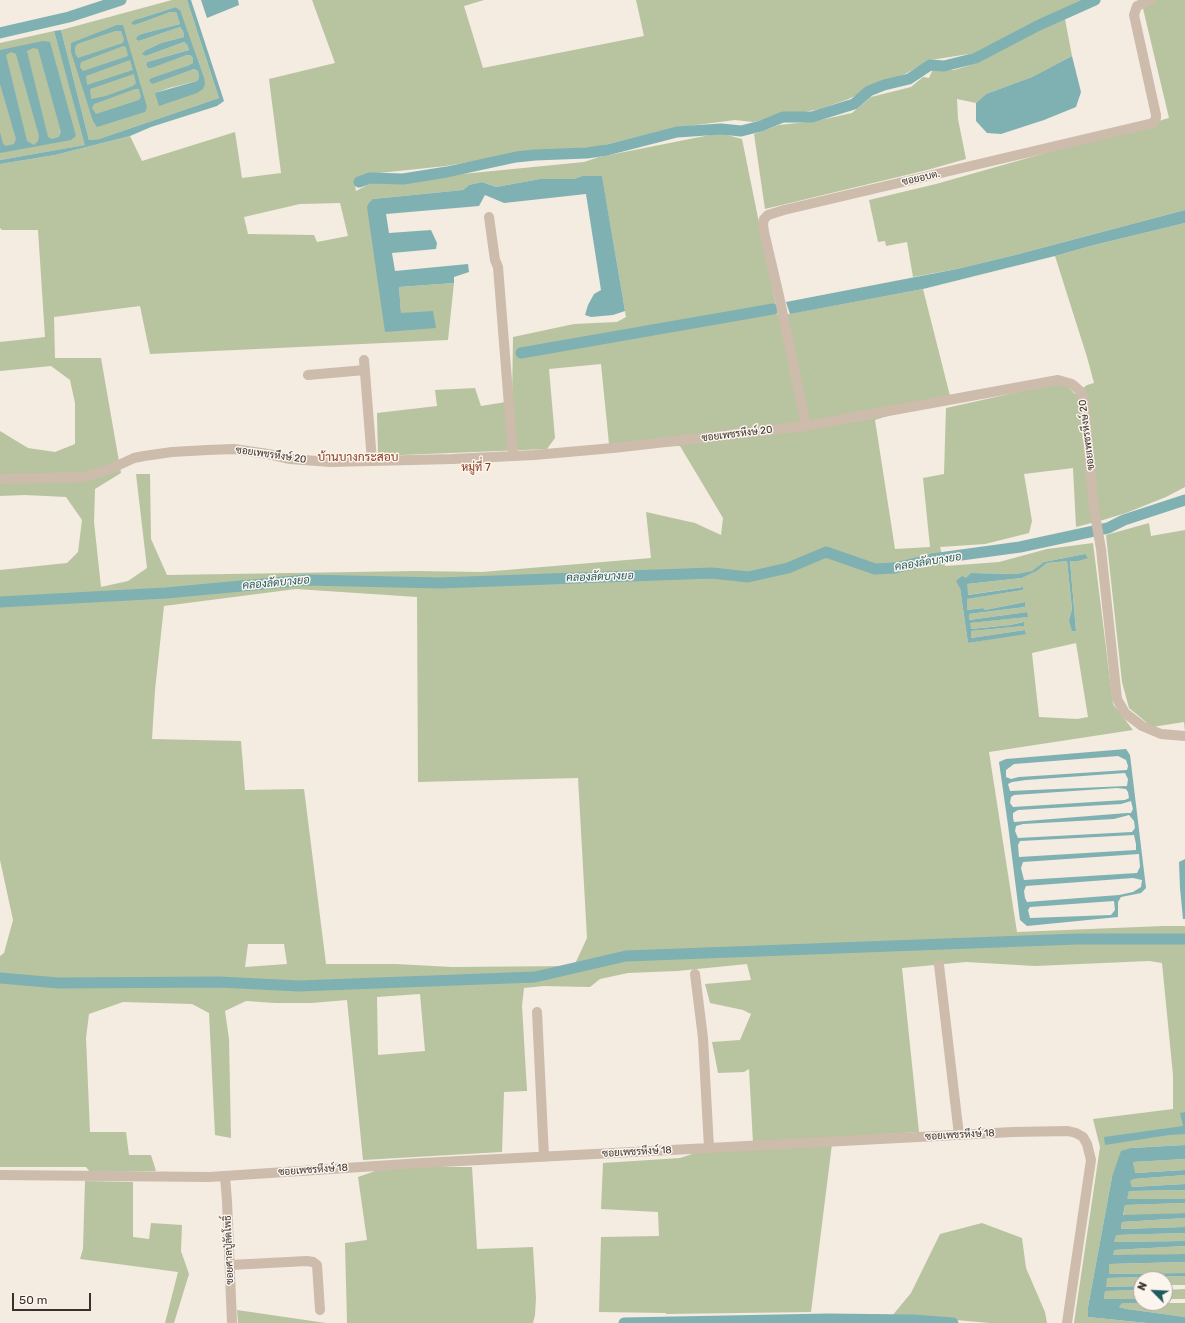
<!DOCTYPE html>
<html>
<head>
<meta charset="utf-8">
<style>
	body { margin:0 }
	#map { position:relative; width:1185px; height:1323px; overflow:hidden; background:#f4ebe1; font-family:Rubik,sans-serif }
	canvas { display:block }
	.north { position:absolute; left:1133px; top:1271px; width:40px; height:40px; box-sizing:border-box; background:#fbf5ee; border:1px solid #aea6a0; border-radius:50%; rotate:294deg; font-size:11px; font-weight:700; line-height:16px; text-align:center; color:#3b302b }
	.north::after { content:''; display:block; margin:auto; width:14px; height:18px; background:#1f5a5e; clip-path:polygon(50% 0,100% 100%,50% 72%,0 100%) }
	.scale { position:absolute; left:12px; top:1293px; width:79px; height:18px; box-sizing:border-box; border:2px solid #3b302b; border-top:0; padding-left:5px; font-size:12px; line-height:14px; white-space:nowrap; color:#3b302b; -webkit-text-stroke:3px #fbf5ee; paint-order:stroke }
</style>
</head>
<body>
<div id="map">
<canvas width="1185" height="1323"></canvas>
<div class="north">N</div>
<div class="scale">50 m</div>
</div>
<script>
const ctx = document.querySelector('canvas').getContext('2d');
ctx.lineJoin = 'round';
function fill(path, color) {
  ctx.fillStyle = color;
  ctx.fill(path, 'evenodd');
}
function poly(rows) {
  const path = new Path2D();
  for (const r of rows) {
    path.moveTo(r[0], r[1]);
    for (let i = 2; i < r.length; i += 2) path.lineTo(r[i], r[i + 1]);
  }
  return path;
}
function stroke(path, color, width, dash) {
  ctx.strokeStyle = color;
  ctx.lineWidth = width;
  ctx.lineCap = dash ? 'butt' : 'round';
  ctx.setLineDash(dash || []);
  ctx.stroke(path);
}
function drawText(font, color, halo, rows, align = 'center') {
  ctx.font = font + ' Rubik,Sarabun,sans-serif';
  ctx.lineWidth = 3;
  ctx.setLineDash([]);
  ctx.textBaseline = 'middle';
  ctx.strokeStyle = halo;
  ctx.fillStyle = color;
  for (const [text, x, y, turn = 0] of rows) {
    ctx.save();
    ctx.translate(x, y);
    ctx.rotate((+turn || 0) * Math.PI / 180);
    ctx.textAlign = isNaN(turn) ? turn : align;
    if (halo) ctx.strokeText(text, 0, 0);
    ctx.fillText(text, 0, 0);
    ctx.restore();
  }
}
const green = poly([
	[172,0,187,0,219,98,99,139,89,140,61,30],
	[176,7,179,9,204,77,160,105,156,93,169,88,197,81,199,78,198,71,194,69,152,83,193,63,193,58,190,55,187,55,148,68,146,65,147,62,189,50,187,43,184,42,146,56,146,50,161,43,184,37,183,31,180,27,139,41,136,40,141,34,180,24,176,12,170,12,135,20],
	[312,0,484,0,464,6,483,68,644,36,636,0,1088,0,975,53,931,60,905,74,846,100,820,109,753,122,735,120,673,128,596,147,520,153,446,166,379,173,354,180,356,191,371,183,584,162,599,157,720,133,742,139,778,316,923,289,950,396,875,420,895,549,930,547,923,478,944,474,946,408,1059,383,1069,388,1075,394,1087,385,1094,383,1087,357,1055,256,1094,245,1185,223,1185,487,1166,497,1126,513,1103,520,1076,527,1073,468,1024,474,1032,521,1029,533,985,544,940,547,945,566,999,562,1047,549,1093,543,1113,704,1133,730,989,752,1017,932,1163,926,1185,926,1185,1145,1131,1148,1112,1177,1088,1307,1088,1317,1147,1323,1074,1323,1100,1147,1093,1119,1173,1109,1173,1075,1162,963,1149,961,1035,966,966,962,902,968,919,1132,753,1143,749,1069,744,1072,718,1073,712,1042,740,1040,751,1014,743,1010,710,1003,705,984,751,980,747,964,677,971,628,973,600,979,590,987,544,986,524,988,522,1006,527,1091,504,1092,502,1152,363,1160,347,1000,311,1003,275,1003,246,1001,225,1011,229,1039,231,1138,215,1135,209,1013,192,1004,123,1002,89,1014,86,1038,90,1132,126,1132,129,1155,151,1155,156,1171,90,1172,86,1167,0,1167,0,956,4,953,13,920,0,860,0,570,67,563,78,552,82,520,66,497,25,495,0,496,0,431,28,448,55,452,75,444,75,403,70,380,51,366,0,371,0,342,45,337,38,230,2,230,0,228,0,164,55,155,130,136,142,161,235,132,242,178,281,173,269,79,335,63],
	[582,176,602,177,626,317,617,322,574,324,513,337,512,401,481,406,475,388,435,390,437,406,377,413,378,456,547,449,555,438,549,369,601,364,609,444,649,447,680,446,723,518,721,535,695,523,646,512,651,558,482,572,416,571,167,575,151,539,150,474,136,474,147,568,128,581,101,587,94,522,95,489,121,473,101,358,55,358,54,317,140,306,150,354,448,340,454,283,399,287,401,313,373,199,463,190,469,185,482,182,496,187,540,179,574,179],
	[340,203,348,236,317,242,314,235,248,234,244,217,300,204],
	[1085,554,1078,561,1070,561,1076,631,1069,620,1072,609,1067,561,1047,563,1037,571,1022,578,967,584,967,595,1022,587,1023,590,966,599,967,610,983,608,985,610,1025,602,1025,607,969,614,969,620,1027,612,1027,617,969,623,970,629,1010,625,1023,622,1023,626,971,631,971,638,1025,630,1026,633,968,643,960,588,971,573,1016,574,1033,571,1044,562],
	[296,589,417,597,418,782,578,778,587,938,574,966,452,967,396,964,326,964,304,789,245,790,241,741,152,739,155,690,164,606],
	[1076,643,1088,717,1077,719,1039,717,1032,653],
	[284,944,287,964,245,967,248,944],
	[420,994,425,1051,378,1055,377,997],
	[1141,0,1185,0,1185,210,1015,255,957,269,913,277,907,242,886,246,885,241,878,242,869,200,936,184,1169,118],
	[1065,19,1072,56,1032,77,986,94,976,103,957,99,958,119,966,159,927,170,765,209,754,134,779,125,816,121,852,113,871,97,911,87,923,77,929,78,933,69,954,70,977,63,1022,38],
	[54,31,86,145,0,160,0,43],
	[1149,523,1151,536,1185,530,1185,732,1184,722,1152,727,1129,708,1122,682,1106,535],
	[832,1144,811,1312,666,1314,666,1313,599,1312,601,1237,659,1236,658,1212,601,1209,603,1163,680,1158,695,1153],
	[1185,1159,1185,1170,1134,1173,1133,1162],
	[422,1167,472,1167,477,1249,533,1247,536,1298,535,1315,533,1323,347,1323,345,1243,367,1240,358,1177,378,1170],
	[1185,1175,1185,1184,1132,1187,1129,1181,1134,1179],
	[85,1181,133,1182,133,1237,149,1239,151,1223,182,1225,181,1251,189,1274,174,1323,165,1323,178,1272,80,1259,83,1249],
	[1185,1190,1185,1199,1126,1200,1129,1191],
	[1185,1203,1185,1213,1123,1216,1125,1205],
	[1185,1218,1185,1227,1121,1229,1122,1222],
	[982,1223,1022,1238,1026,1268,1045,1312,1047,1323,990,1323,911,1316,892,1316,911,1293,940,1234],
	[1185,1233,1185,1241,1114,1242,1115,1235],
	[1185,1246,1185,1254,1112,1256,1113,1250],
	[1185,1262,1185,1273,1109,1274,1109,1264],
	[1185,1276,1185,1285,1165,1285,1165,1279,1141,1279,1141,1286,1106,1287,1106,1278],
	[1185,1289,1185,1299,1165,1299,1165,1290],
	[1141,1290,1141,1299,1104,1299,1105,1291],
	[1121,1303,1185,1303,1185,1317,1127,1309,1119,1307],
	[237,1310,326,1323,238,1323]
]);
const water = poly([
	[187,0,191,0,224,101,217,106,151,127,130,136,55,155,0,164,0,160,85,145,54,31,61,30,89,140,99,139,219,98],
	[201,0,238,0,239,5,207,18],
	[176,7,180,10,204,77,205,84,203,89,197,93,159,106,155,93,197,81,199,78,198,71,194,69,152,84,149,80,152,78,187,66,193,63,193,58,190,55,187,55,151,68,148,68,146,65,147,62,189,50,187,44,184,42,146,56,142,54,146,50,161,43,184,37,183,31,180,27,139,41,136,40,137,37,141,34,180,24,176,12,170,12,134,25,131,23,135,20],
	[117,25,123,25,147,107,145,112,97,127,93,121,71,52,71,43],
	[115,31,121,31,124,39,123,43,78,58,75,53,75,48,77,44],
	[123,46,126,47,128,56,83,71,80,67,81,62],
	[130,60,133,70,87,85,86,76],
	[134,74,136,83,133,86,106,96,91,99,90,89],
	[135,89,139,89,141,97,139,100,96,114,92,108,94,104],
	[43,41,50,42,76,136,71,140,0,153,0,132,3,144,6,146,14,144,16,139,0,84,0,50],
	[33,48,38,49,61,132,59,137,52,139,48,137,27,51],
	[11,52,16,54,39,136,38,141,34,145,27,141,6,55],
	[1072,56,1081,92,1076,107,1044,120,1001,134,987,133,976,121,976,103,986,94,1032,77],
	[582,176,602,176,625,311,613,315,591,317,585,315,588,305,594,294,601,290,586,194,504,203,485,195,479,206,386,214,389,233,431,230,437,243,436,249,392,253,395,271,468,264,469,272,454,277,454,283,399,287,401,313,433,311,436,328,385,332,367,207,369,203,373,199,463,190,469,185,482,182,496,187,540,179,574,179],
	[1185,210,1185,223,1094,245,1055,256,923,289,790,314,786,302,957,269,1015,255],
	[1085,554,1088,558,1078,561,1070,561,1076,631,1072,631,1069,620,1072,609,1067,561,1047,563,1037,571,1022,578,967,584,968,595,1023,587,1023,590,967,599,967,610,983,608,985,610,1025,602,1025,607,969,614,969,620,1027,612,1028,617,970,623,971,629,1010,625,1024,622,1024,626,971,631,971,638,1025,630,1026,634,968,643,960,588,956,581,962,576,966,578,971,573,1016,574,1032,571,1044,562],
	[1126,749,1130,755,1146,888,1141,893,1121,897,1118,902,1118,917,1027,926,1020,920,1008,825,999,762,1006,759],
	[1118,756,1126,760,1128,766,1127,770,1019,777,1011,779,1006,777,1006,770,1014,764],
	[1125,773,1128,779,1127,786,1010,791,1008,784,1012,782,1026,780],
	[1117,788,1126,789,1128,792,1129,798,1125,800,1013,807,1010,803,1011,797,1014,795],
	[1131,801,1133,809,1131,813,1127,813,1014,822,1013,818,1013,813,1018,810,1121,804],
	[1129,815,1134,821,1135,828,1132,832,1018,838,1015,831,1016,826,1023,824,1114,819],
	[1134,835,1136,844,1136,850,1019,857,1018,845,1020,841],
	[1139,854,1140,867,1137,873,1024,880,1021,868,1023,862],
	[1133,878,1142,880,1141,887,1133,892,1119,895,1027,902,1025,898,1024,891,1026,886],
	[1114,901,1115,910,1111,915,1030,918,1028,910,1030,907],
	[1185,859,1185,919,1183,919,1180,888,1179,862],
	[1185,1112,1185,1134,1169,1135,1105,1145,1104,1137,1183,1126,1180,1113],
	[1185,1145,1185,1159,1133,1162,1135,1173,1185,1170,1185,1175,1134,1179,1130,1181,1132,1187,1185,1184,1185,1190,1129,1191,1127,1199,1185,1199,1185,1203,1125,1205,1123,1215,1185,1213,1185,1218,1122,1222,1121,1229,1185,1227,1185,1233,1116,1235,1114,1242,1185,1241,1185,1246,1114,1250,1113,1255,1185,1254,1185,1262,1109,1264,1109,1274,1185,1273,1185,1276,1107,1278,1106,1287,1141,1286,1141,1290,1105,1291,1104,1299,1141,1299,1141,1303,1122,1303,1119,1307,1127,1309,1185,1317,1185,1323,1147,1323,1088,1317,1088,1307,1112,1177,1121,1151,1131,1148]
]);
const canal = poly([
	[0,33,69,17,121,0],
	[359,182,370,178,403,179,447,172,516,157,535,155,587,153,607,150,677,132,721,129,741,131,761,126,783,117,812,117,854,104,869,91,884,85,909,79,930,65,944,66,976,58,1037,26,1095,0],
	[521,353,773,309],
	[0,602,166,593,306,580,440,583,712,573,748,577,788,568,826,552,875,569,895,568,932,559,1020,547,1108,528,1124,520,1185,500],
	[0,978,58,983,219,982,299,986,535,977,626,956,1077,939,1185,939],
	[624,1323,829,1319,913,1320,953,1323]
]);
const street = poly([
	[489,217,495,260,498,267,513,456],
	[364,360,372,461],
	[308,375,365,370],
	[806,426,779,296,764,232,763,224,764,219,768,215,784,210,1153,123,1156,118,1156,115,1134,15,1137,6,1151,0],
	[0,479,83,477,108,470,134,458,144,456,172,452,207,450,234,449,268,454,290,459,331,462,452,459,534,455,613,448,806,426,1058,380,1072,384,1080,391,1084,400,1094,509,1101,549,1117,699,1125,713,1142,726,1161,734,1185,736],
	[939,965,959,1135],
	[695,974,703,1038,709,1148],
	[537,1012,544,1157],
	[0,1175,209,1177,422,1163,709,1148,1013,1132,1068,1131,1076,1133,1083,1137,1087,1144,1091,1160,1067,1323],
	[225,1176,227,1201,232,1323],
	[230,1265,307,1261,313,1262,317,1265,320,1310]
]);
const streetNames = [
	["ซอยอบต.",921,178,-13],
	["ซอยเพชรหึงษ์ 20",737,434,-7],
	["ซอยเพชรหึงษ์ 20",1087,435,-97],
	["ซอยเพชรหึงษ์ 20",271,455,8],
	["ซอยเพชรหึงษ์ 18",960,1135,-3],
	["ซอยเพชรหึงษ์ 18",637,1152,-3],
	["ซอยเพชรหึงษ์ 18",313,1170,-4],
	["ซอยศาลปู่ลัดโพธิ์",229,1250,-92]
];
const neighbourhoodNames = [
	["หมู่ที่ 7",476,468]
];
const waterNames = [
	["คลองลัดบางยอ",928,562,-9],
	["คลองลัดบางยอ",600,577,-2],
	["คลองลัดบางยอ",276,583,-5]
];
const quarterNames = [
	["บ้านบางกระสอบ",358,458]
];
fill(green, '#b8c4a0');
fill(water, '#7fb0b2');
stroke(canal, '#7fb0b2', 11);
stroke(street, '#cdbbac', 10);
drawText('10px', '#3b302b', '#fbf5ee', streetNames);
drawText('11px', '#8c3b22', '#fbf5ee', neighbourhoodNames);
drawText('italic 11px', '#1f5a5e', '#fbf5ee', waterNames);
drawText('12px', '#8c3b22', '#fbf5ee', quarterNames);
</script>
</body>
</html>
